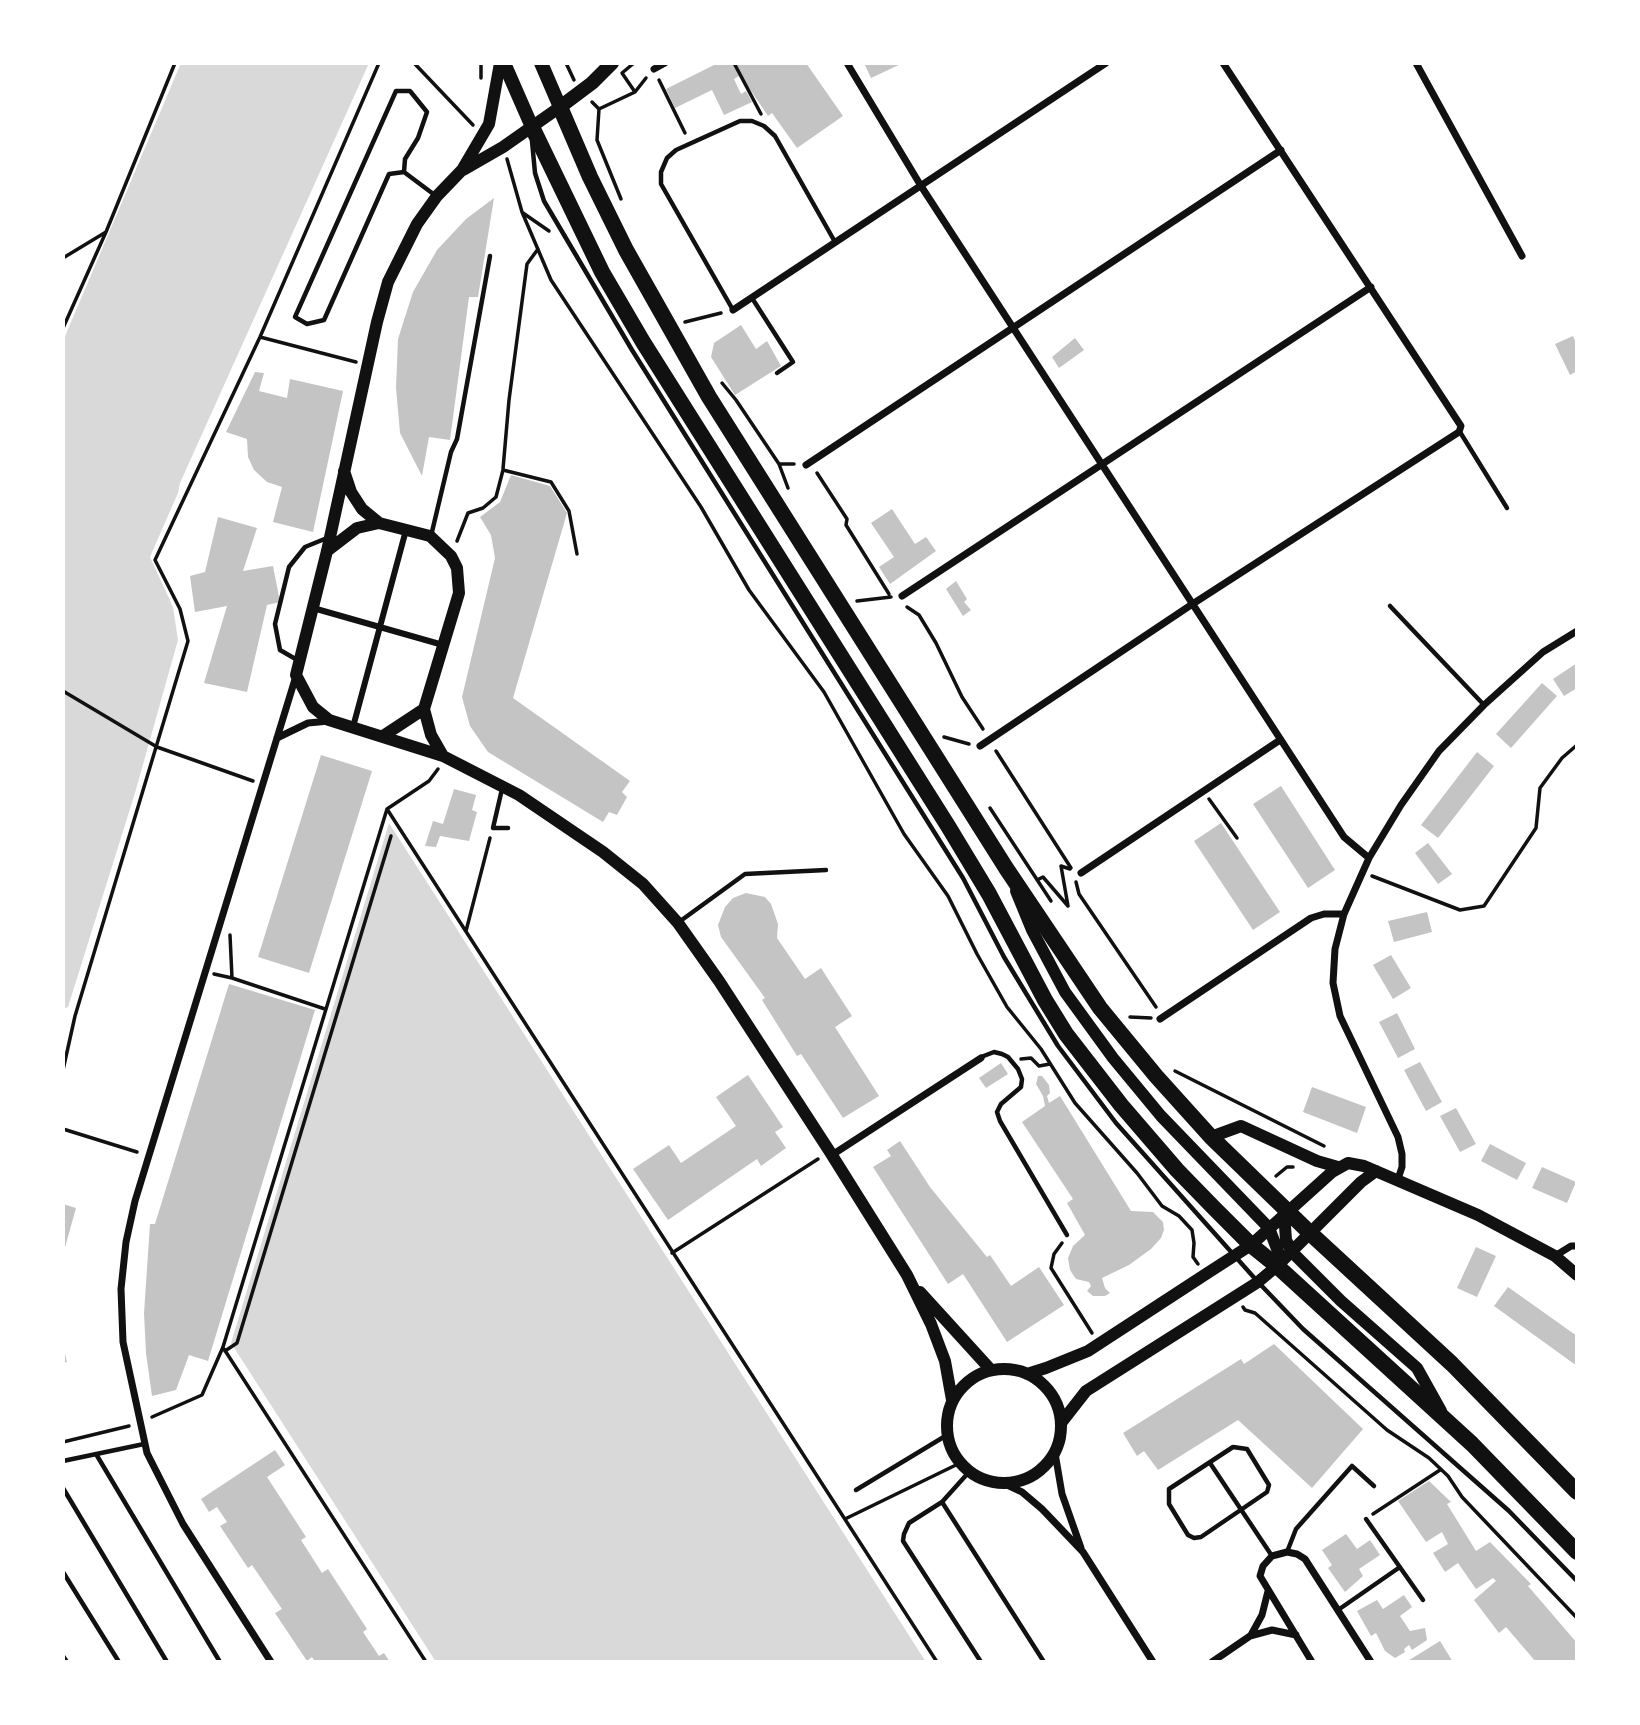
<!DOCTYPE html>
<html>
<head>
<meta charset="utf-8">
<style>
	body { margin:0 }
	#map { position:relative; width:1640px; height:1725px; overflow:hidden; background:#fff; font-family:"Titillium Web",sans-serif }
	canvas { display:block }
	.frame { position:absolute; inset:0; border:65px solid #fff; pointer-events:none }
</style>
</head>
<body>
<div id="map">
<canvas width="1640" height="1725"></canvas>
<div class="frame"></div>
</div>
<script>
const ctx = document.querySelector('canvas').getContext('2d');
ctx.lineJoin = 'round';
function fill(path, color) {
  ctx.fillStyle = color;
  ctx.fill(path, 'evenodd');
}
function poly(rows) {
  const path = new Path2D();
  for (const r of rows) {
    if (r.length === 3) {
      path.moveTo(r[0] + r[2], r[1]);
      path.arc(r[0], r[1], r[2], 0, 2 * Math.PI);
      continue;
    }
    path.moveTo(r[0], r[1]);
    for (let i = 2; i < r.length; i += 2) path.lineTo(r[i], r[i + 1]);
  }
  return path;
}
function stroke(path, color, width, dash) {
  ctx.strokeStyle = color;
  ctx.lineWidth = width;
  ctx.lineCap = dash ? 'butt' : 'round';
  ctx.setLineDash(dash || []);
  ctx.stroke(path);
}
const water = poly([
	[181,63,369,63,180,483,178,493,150,557,173,607,178,640,135,793,68,1007,63,1009,63,341],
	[389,823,926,1662,436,1662,231,1343]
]);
const building = poly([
	[718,63,733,63,739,76,734,79,741,94,746,91,752,102,724,115,712,90,675,108,666,89],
	[736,63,806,63,843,116,797,148,772,113,768,116,743,79],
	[864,63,903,63,871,78],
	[494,198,478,297,469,297,450,440,429,437,422,476,400,433,396,388,398,339,413,292,437,250,466,219],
	[741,325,756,349,767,341,781,366,735,395,711,357,714,343],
	[1573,336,1577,345,1577,371,1570,375,1555,344],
	[1075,338,1084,350,1059,368,1052,357],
	[255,372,264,373,259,391,287,398,290,379,343,391,313,532,273,522,282,487,267,482,254,470,248,457,247,439,226,432],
	[511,475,550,486,567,513,513,698,630,781,622,792,627,797,617,815,609,812,603,822,488,752,470,726,462,697,495,558,491,535,480,517,500,502],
	[892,509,915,544,926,537,936,551,890,584,879,567,894,557,871,523],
	[218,517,257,528,243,571,273,566,280,602,267,605,247,692,204,683,227,606,195,612,190,576,205,572],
	[956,581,967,599,964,602,971,610,963,616,946,589],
	[1577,663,1577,688,1564,696,1553,679],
	[1542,683,1557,696,1511,748,1496,734],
	[1477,752,1494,766,1438,838,1421,825],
	[321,755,372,771,309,973,258,957],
	[1281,786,1335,870,1308,888,1253,804],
	[454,789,476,795,472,810,477,812,469,841,440,836,436,847,425,846,433,821,443,824],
	[1221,823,1280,912,1253,930,1194,841],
	[1428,843,1452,874,1438,884,1415,853],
	[746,893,765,897,771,904,778,924,777,938,805,979,821,968,852,1016,835,1027,879,1096,843,1118,801,1054,797,1056,762,1000,765,998,721,937,718,925,725,907,733,898],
	[1427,912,1432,932,1394,942,1388,921],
	[1391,955,1411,988,1393,999,1373,965],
	[229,984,315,1010,208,1361,189,1355,176,1390,152,1396,146,1353,144,1313,150,1224,155,1224],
	[1397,1013,1415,1049,1398,1058,1379,1022],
	[1420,1062,1442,1102,1426,1111,1404,1070],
	[1001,1063,1008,1074,986,1088,979,1078],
	[748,1075,783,1127,775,1132,786,1148,761,1166,757,1159,668,1220,633,1169,669,1145,681,1163,736,1126,716,1097],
	[1038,1076,1042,1076,1049,1085,1050,1093,1047,1096,1049,1103,1060,1096,1131,1211,1153,1212,1163,1222,1164,1230,1161,1238,1151,1249,1129,1265,1102,1278,1105,1288,1110,1293,1105,1296,1093,1296,1087,1291,1091,1286,1089,1282,1076,1279,1070,1270,1068,1258,1073,1246,1085,1235,1067,1203,1073,1199,1022,1122,1045,1106,1043,1096,1036,1084],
	[1312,1087,1366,1107,1357,1133,1303,1112],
	[1456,1108,1476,1144,1460,1152,1440,1116],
	[900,1141,930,1187,987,1257,990,1255,1011,1286,1039,1267,1064,1305,1007,1342,963,1274,948,1284,873,1167,891,1156,887,1150],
	[1490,1144,1526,1163,1517,1180,1481,1161],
	[1542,1167,1576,1182,1567,1203,1532,1188],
	[63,1204,76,1208,64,1251,63,1251],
	[1476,1247,1496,1256,1477,1297,1457,1288],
	[1508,1287,1577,1336,1577,1366,1494,1306],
	[1274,1344,1363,1429,1312,1488,1238,1420,1158,1470,1144,1451,1137,1456,1123,1433,1241,1359,1244,1364],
	[63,1345,67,1362,63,1363],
	[275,1450,285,1465,267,1477,306,1537,301,1540,322,1573,328,1569,367,1629,363,1632,379,1656,384,1653,390,1662,315,1662,312,1657,307,1661,275,1613,282,1609,252,1565,248,1568,220,1526,227,1522,217,1507,209,1512,201,1499],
	[1429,1481,1451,1502,1447,1504,1476,1551,1490,1542,1531,1584,1528,1586,1577,1643,1577,1662,1536,1662,1506,1627,1499,1633,1474,1600,1496,1581,1493,1578,1476,1589,1458,1563,1445,1572,1433,1553,1448,1544,1442,1532,1426,1542,1398,1501],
	[1346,1534,1357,1549,1370,1540,1380,1555,1359,1569,1363,1576,1345,1592,1328,1568,1332,1565,1322,1550],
	[1404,1595,1412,1607,1400,1616,1410,1631,1425,1628,1427,1640,1412,1650,1409,1645,1404,1649,1405,1652,1395,1658,1385,1651,1376,1633,1371,1636,1357,1611,1377,1600,1383,1609],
	[1440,1641,1453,1662,1406,1662]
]);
const path = poly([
	[414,63,473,125],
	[481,63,481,78],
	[566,63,574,80],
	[634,63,622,73,635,92],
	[734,63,761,114],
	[659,80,685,133],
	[592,102,599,109,597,140,621,199],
	[599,109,635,92,646,78],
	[507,159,522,212,551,280,701,507,749,590,824,692,904,834,948,896,977,954,1007,1007,1041,1049,1075,1103,1137,1173,1162,1206,1179,1216,1192,1230,1194,1243,1193,1257,1198,1264],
	[523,213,549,231],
	[63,258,106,232],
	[685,322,721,313],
	[63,328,106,232,175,63],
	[260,337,356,362],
	[722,383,736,400,779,464,788,488],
	[779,464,794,464],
	[503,469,509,400,527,264,538,249],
	[817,473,847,519,846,525,889,594],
	[457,541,468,513,483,508,496,497,503,470,551,482,569,511,577,554],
	[857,601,891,597],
	[907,607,919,615,936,643,962,697,983,729],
	[63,691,157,747,253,781],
	[944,737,969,744],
	[996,751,1071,868],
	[1209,799,1237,838],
	[990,808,1051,901],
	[387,809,937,1662],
	[1372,876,1460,910,1484,906,1536,828,1540,788,1562,758,1577,745],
	[1037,880,1043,877,1068,906,1061,866,1070,869],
	[1076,882,1079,894,1156,1007],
	[466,931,490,838],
	[230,935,232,978],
	[214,974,232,978,325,1009],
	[1130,1017,1151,1018],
	[1021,1059,1031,1058,1039,1066,1050,1064],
	[63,1070,75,1016,188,641,180,609,155,560,260,337,379,63],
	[1175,1071,1324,1146],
	[63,1129,137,1152],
	[1276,1176,1287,1167,1293,1167],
	[1062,1243,1054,1254,1051,1268,1092,1333],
	[672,1253,818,1159],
	[1243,1307,1245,1310,1255,1313,1387,1430,1429,1458,1448,1476,1462,1497,1577,1618],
	[224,1349,426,1662],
	[225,1351,237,1343,391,836],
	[152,1417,202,1395,223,1347,387,809,429,781,438,769],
	[63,1442,129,1426],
	[1373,1514,1440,1470],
	[845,1519,960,1463]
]);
const service = poly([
	[532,141,535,173,544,201,632,350,963,878,1004,957,1058,1046,1116,1123,1258,1282,1303,1329,1509,1511,1577,1581],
	[404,172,405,159,418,138,427,112,410,91,396,91,295,317,307,324,324,320,389,174,404,172,436,196],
	[752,298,793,362,777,373],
	[733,310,661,184,661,172,667,158,676,150,740,121,752,121,764,126,775,136,835,242],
	[1460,432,1507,508],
	[431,536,451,452,457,439,490,256],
	[1390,606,1484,705],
	[299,661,280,650,275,624,289,567,305,547,327,538],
	[502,789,493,828,508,828],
	[679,922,745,874,826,870],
	[981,1057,994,1052,1002,1054,1008,1057,1018,1069,1022,1079,1021,1087,1001,1104,997,1112,1000,1121,1067,1235],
	[1233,1447,1247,1449,1269,1485,1267,1492,1201,1537,1194,1538,1188,1535,1169,1504,1169,1489,1233,1447],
	[96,1454,220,1662],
	[63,1461,144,1444],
	[1210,1463,1272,1556],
	[63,1488,167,1662],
	[856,1490,947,1435],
	[942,1502,969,1472],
	[1366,1519,1423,1600],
	[1287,1552,1296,1529,1352,1466,1374,1486],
	[63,1572,119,1662],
	[1338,1610,1400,1567],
	[63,1656,67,1662],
	[981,1662,903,1541,904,1534,909,1523,942,1502,1044,1662]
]);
const pedestrian = poly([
	[313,608,443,645],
	[353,727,406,530]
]);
const minor = poly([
	[847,63,921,186,1344,837,1369,858],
	[1416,63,1522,256],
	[654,69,665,63],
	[733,310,1106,63],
	[806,465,1281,150],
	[902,596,1371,287],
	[277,738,308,723,329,721],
	[980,746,1191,605,1459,432,1461,426,1223,63],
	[1081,873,1280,740],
	[1160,1019,1311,918,1324,914,1344,914],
	[832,1155,981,1058],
	[1398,1179,1402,1167,1402,1154,1398,1137,1340,1016,1333,983,1335,949,1344,914,1369,858,1401,805,1439,751,1484,705,1543,652,1577,631],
	[1555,1256,1571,1246,1577,1246],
	[1055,1453,1062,1494,1081,1548],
	[1005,1484,1022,1492,1042,1509,1083,1552,1153,1662],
	[1251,1635,1262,1615,1268,1591],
	[271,1662,183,1524,147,1453,123,1342,121,1289,126,1242,135,1201,296,676],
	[1212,1662,1250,1636,1272,1630,1296,1635],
	[1312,1662,1260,1576,1263,1566,1272,1556,1287,1552,1297,1554,1305,1559,1371,1662]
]);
const tertiary = poly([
	[500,63,489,124,462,170,437,196,417,224,388,282,377,322,327,551,296,675,313,707,329,720,443,756,519,795,603,852,643,884,678,923,719,981,830,1152,907,1275,931,1324,945,1361,952,1400],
	[463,170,503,147,560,107],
	[344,471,351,492,362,509,379,523],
	[327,551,357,528,379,523,430,536,451,556,457,568,459,593,424,709,383,736],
	[424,709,431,735,443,756],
	[1016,891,1032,930,1065,992,1113,1058,1161,1116,1269,1228,1279,1254,1277,1266],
	[1211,1137,1241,1126,1317,1161,1338,1167],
	[1288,1211,1285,1226,1286,1240,1292,1252,1341,1301,1417,1368,1441,1411],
	[920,1292,991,1370],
	[1004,1426,57],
	[1027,1374,1046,1368,1088,1351,1206,1274,1251,1245,1332,1172,1348,1163,1364,1166,1478,1215,1555,1256,1577,1275],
	[1061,1423,1086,1391,1258,1282,1277,1266,1361,1182,1376,1171]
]);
const primary = poly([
	[504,63,532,127],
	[541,63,560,107,592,83,612,63]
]);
const trunk = poly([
	[560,107,590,177,626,250,709,397,1006,868,1100,1008,1156,1076,1211,1137,1310,1233,1452,1364,1577,1492],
	[532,127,602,272,643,342,948,826,989,894,1045,1000,1066,1034,1121,1105,1177,1170,1214,1208,1251,1245,1277,1266,1472,1444,1577,1552]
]);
fill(water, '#d9d9d9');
fill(building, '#c4c4c4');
stroke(path, '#111', 3.5);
stroke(service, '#111', 4.5);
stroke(pedestrian, '#111', 6);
stroke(minor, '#111', 7);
stroke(tertiary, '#111', 12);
stroke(primary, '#111', 14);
stroke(trunk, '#111', 16);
</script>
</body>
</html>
